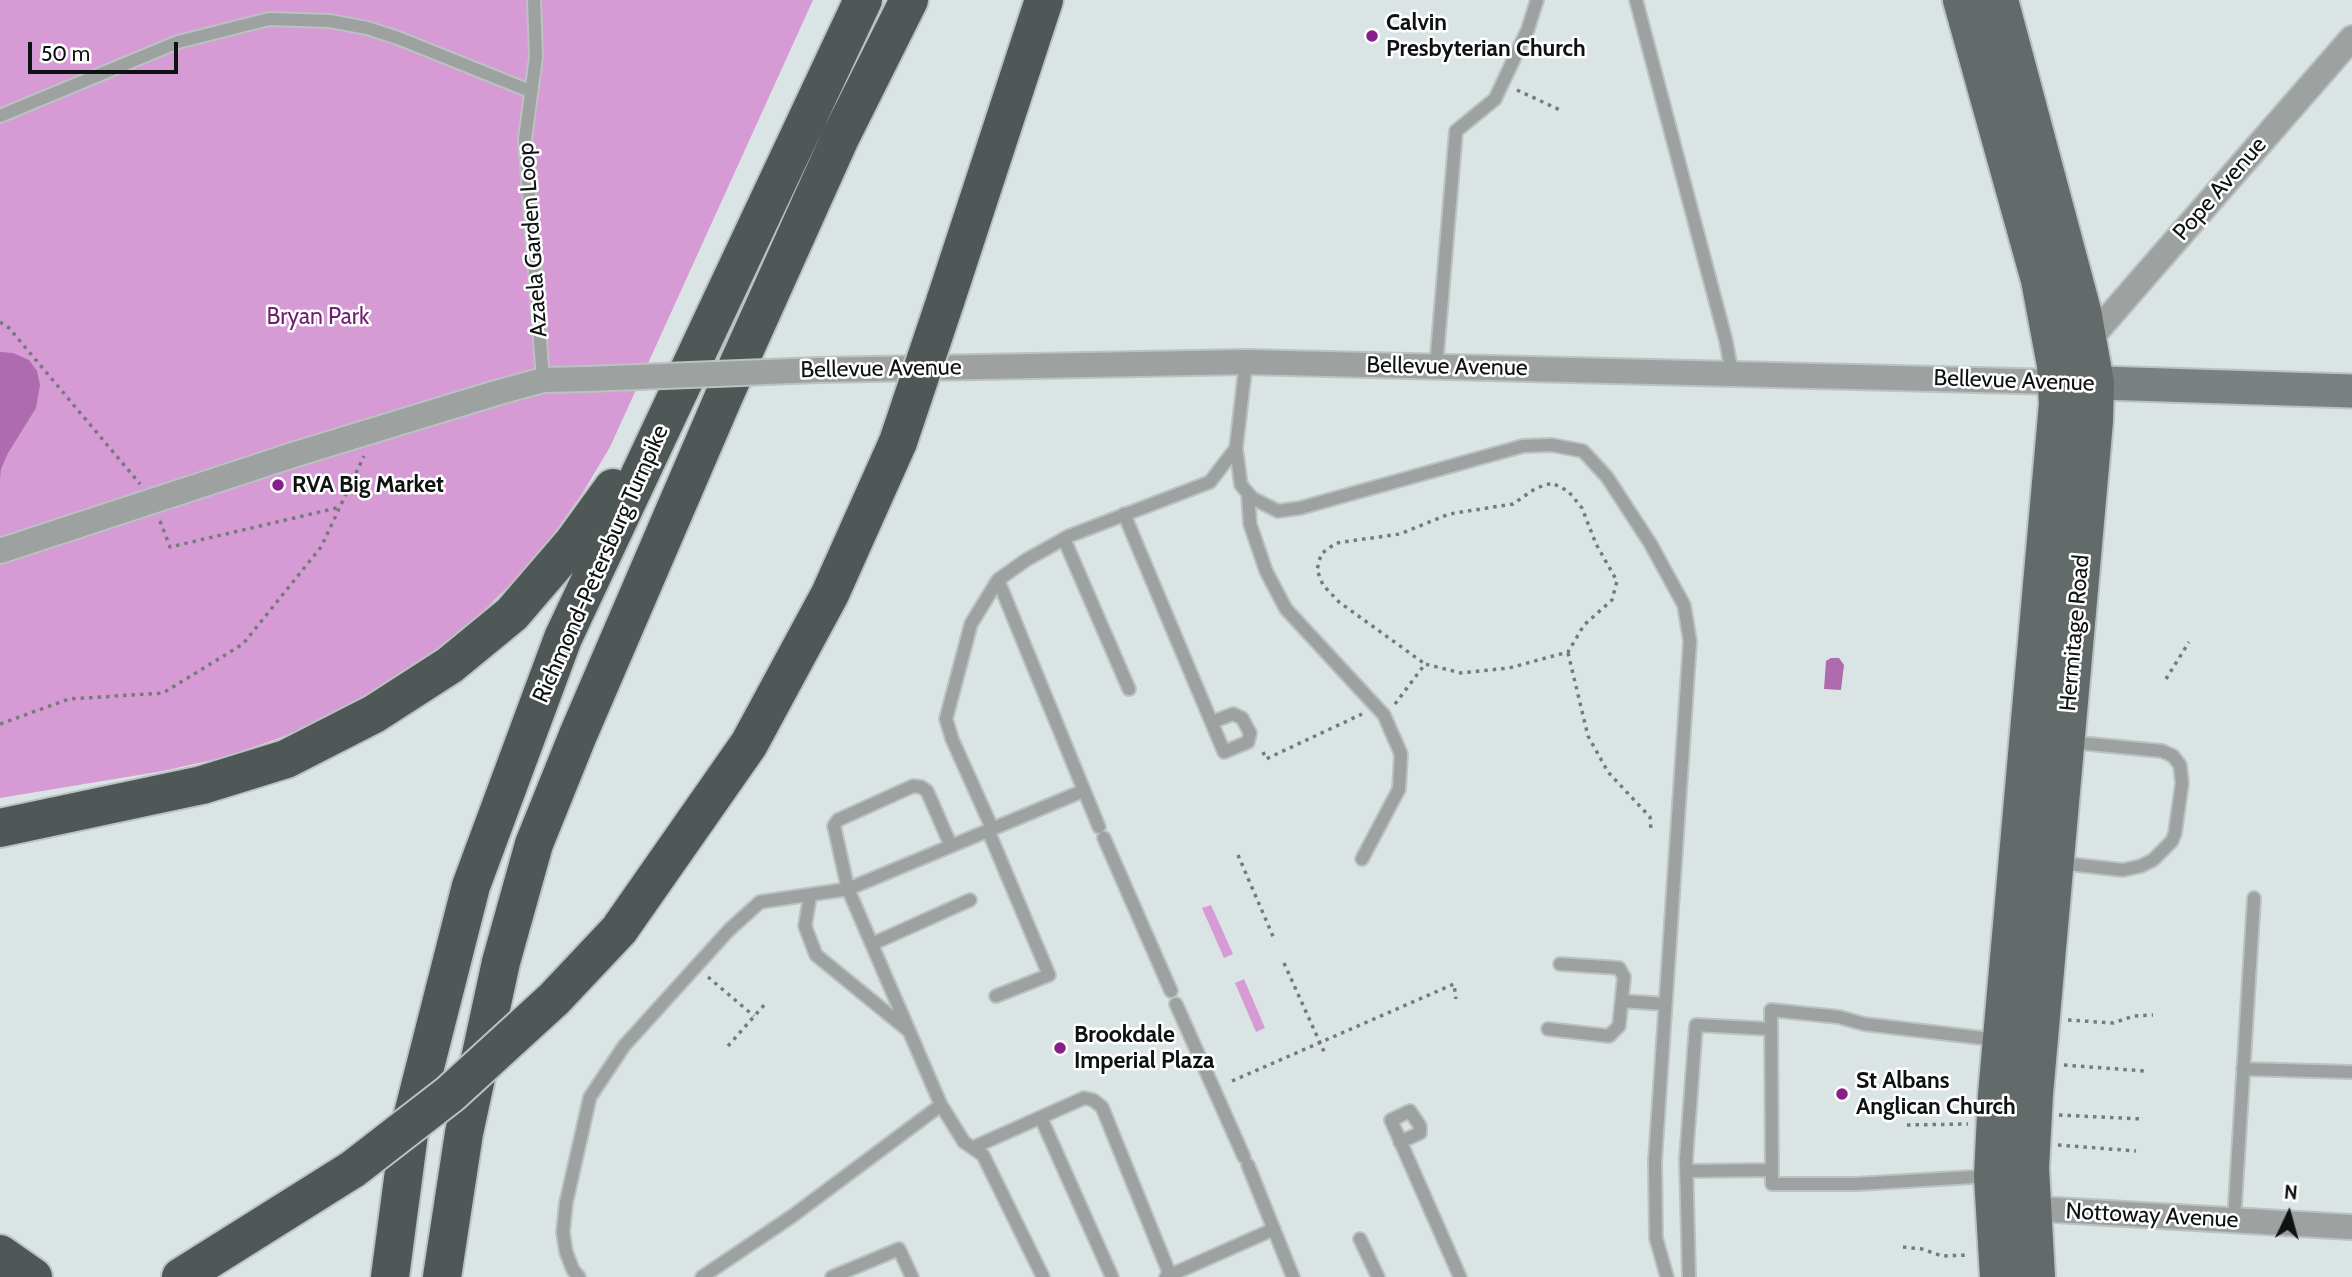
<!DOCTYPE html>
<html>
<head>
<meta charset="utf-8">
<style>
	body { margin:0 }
	#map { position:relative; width:2352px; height:1277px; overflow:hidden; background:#dbe4e4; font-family:Cabin,sans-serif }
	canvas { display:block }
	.north { position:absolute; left:2254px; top:1179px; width:70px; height:70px; -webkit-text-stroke:5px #fff; paint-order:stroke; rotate:5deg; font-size:19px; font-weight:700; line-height:28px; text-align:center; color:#0f1212 }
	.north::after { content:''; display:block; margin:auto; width:24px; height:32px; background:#0f1212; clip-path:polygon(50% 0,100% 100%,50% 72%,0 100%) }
	.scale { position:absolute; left:28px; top:42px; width:150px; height:32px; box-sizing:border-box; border:4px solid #0f1212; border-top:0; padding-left:9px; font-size:21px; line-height:24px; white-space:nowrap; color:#0f1212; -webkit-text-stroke:5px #fff; paint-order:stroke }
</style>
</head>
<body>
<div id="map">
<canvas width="2352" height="1277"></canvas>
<div class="north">N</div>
<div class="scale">50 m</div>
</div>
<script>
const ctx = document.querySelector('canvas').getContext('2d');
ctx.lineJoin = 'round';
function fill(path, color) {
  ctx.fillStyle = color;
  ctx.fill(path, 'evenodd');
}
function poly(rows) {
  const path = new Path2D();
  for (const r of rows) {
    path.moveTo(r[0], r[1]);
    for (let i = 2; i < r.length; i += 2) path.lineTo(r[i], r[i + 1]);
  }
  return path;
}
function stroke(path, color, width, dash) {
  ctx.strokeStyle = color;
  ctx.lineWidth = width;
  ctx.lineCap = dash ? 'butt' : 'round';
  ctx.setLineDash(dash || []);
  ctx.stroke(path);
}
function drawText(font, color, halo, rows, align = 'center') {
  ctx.font = font + ' Cabin,sans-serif';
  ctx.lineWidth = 5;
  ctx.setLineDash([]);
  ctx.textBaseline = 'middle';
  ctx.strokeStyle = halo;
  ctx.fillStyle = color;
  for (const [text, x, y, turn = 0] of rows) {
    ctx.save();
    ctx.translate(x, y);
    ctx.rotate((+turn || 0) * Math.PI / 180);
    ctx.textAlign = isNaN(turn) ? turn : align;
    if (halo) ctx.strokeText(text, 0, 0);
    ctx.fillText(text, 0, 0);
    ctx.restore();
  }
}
const green = poly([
	[0,0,813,0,610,447,582,494,550,539,511,584,472,622,425,659,376,692,328,718,277,739,221,758,163,771,0,798],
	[1211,905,1233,954,1224,958,1202,908],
	[1244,979,1265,1028,1256,1032,1235,983]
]);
const water = poly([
	[0,352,13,353,29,360,37,371,40,385,36,408,8,453,1,469,0,478],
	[1831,658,1839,658,1844,665,1841,690,1824,689,1826,661]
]);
const path = poly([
	[1517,90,1560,110],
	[0,322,9,328,140,484],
	[160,521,170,547,341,507],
	[1568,653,1588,736,1608,772,1650,817,1651,830],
	[2166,679,2189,642],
	[1395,704,1425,664,1461,673,1509,668,1568,652,1584,625,1612,600,1617,581,1596,544,1582,508,1568,491,1552,483,1536,488,1513,504,1449,514,1400,534,1336,543,1321,554,1317,570,1323,585,1339,602,1425,664],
	[0,724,69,699,163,693,243,644,321,547,364,456],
	[1263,752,1266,759,1362,714],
	[1238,855,1275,941],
	[1284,963,1326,1056],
	[708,977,754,1016],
	[2068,1020,2113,1023,2134,1016,2153,1015],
	[728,1046,765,1004],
	[2064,1065,2144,1071],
	[1232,1081,1454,984,1456,999],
	[2059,1115,2142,1119],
	[1907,1125,1968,1124],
	[2058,1145,2136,1151],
	[1903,1247,1922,1249,1942,1256,1969,1255]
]);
const lane = poly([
	[534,0,536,57,525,139,543,380],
	[1636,0,1726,341,1732,374],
	[0,116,178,42,269,19,330,21,367,28,398,38,530,91],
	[1246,362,1236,448,1241,485,1252,498,1278,511,1300,508,1523,446,1552,445,1583,451,1607,477,1650,543,1684,605,1690,641,1655,1161,1656,1238,1667,1277],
	[1436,367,1456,131,1495,99,1528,29,1537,0],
	[1248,493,1250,524,1266,571,1286,609,1384,715,1401,754,1399,789,1362,859],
	[1124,514,1224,752,1248,742,1250,733,1242,718,1233,714,1212,722],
	[1064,539,1129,689],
	[998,580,1099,827],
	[992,828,952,739,946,719,971,624,998,580,1026,560,1069,536,1210,482,1236,448],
	[988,830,1049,975,996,996],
	[1104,838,1171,991],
	[951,846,927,791,921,787,913,786,838,820,834,826,848,889,941,1105,964,1142,983,1155,1043,1277],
	[2059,863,2123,870,2141,866,2153,860,2172,841,2175,833,2182,783,2180,765,2173,756,2162,751,2069,742],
	[810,896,805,926,816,955,909,1031],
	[872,944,970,900],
	[1622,1001,1665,1004],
	[1176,1004,1244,1157],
	[1548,1029,1609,1036,1619,1026,1624,977,1619,968,1560,964],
	[2243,1069,2352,1072],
	[1041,1118,1112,1277],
	[1400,1142,1420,1133,1420,1126,1410,1111,1391,1120,1405,1152,1460,1277],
	[974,1147,1084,1098,1093,1100,1102,1107,1170,1275],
	[1248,1165,1293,1277],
	[1686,1171,1772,1170],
	[1989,1176,1856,1184,1772,1184,1771,1010,1839,1017,1864,1024,1999,1040],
	[2234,1221,2254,898],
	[1360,1239,1378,1277],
	[579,1277,573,1270,566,1252,563,1232,566,1203,590,1097,624,1046,729,930,760,902,848,889,1083,791],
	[702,1277,791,1217,941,1105],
	[832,1277,899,1249,912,1277],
	[1166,1277,1274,1229],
	[1689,1277,1686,1159,1696,1025,1771,1029]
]);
const street = poly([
	[2089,340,2352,38],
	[818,370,1246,362,2058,382],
	[0,551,296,454,496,393,543,380,587,379],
	[2021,1208,2352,1227]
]);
const secondary = poly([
	[2071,382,2352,391]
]);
const primary = poly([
	[1962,0,2040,280,2056,365,2058,404,1997,1095,1993,1176,1999,1277],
	[1999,0,2082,311,2095,383,2094,421,2034,1094,2030,1168,2036,1277]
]);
const highway = poly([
	[945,302,1044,0],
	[0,828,202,785,286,759,374,714,450,665,512,614,573,543,613,488],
	[619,930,749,744,830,594,898,442],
	[0,1254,33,1277],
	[181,1277,353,1169],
	[390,1277,410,1126,471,886,563,638,863,0],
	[442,1277,464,1133,501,962,534,844,578,735,724,396,840,138,909,0]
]);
const streetBridge = poly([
	[587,379,818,370]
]);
const highwayBridge = poly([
	[898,442,945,302],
	[353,1169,450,1094,554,999,619,930]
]);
const markers = [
	[1372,36,7,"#861f87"],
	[278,485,7,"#861f87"],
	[1060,1048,7,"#861f87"],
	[1842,1094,7,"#861f87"]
];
const poiNames = [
	["Calvin",1386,23],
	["Presbyterian Church",1386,49],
	["RVA Big Market",292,485],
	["Brookdale",1074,1035],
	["Imperial Plaza",1074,1061],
	["St Albans",1856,1081],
	["Anglican Church",1856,1107]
];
const streetNames = [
	["Pope Avenue",2220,189,-49],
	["Azaela Garden Loop",533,240,-94],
	["Bellevue Avenue",1447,367,1],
	["Bellevue Avenue",881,369,-1],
	["Bellevue Avenue",2014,381,2],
	["Richmond-Petersburg Turnpike",601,564,-66],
	["Hermitage Road",2075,633,-85],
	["Nottoway Avenue",2152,1216,3]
];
const parkNames = [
	["Bryan Park",318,317]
];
fill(green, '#d69bd4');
fill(water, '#ae6bad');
stroke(lane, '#bac2c2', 16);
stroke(street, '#bac2c2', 28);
stroke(secondary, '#bac2c2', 37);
stroke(primary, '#bac2c2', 42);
stroke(highway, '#bac2c2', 42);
stroke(path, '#757b7b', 3.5, [3.5, 5]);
stroke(lane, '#9da1a0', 12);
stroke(street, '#9da1a0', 24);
stroke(secondary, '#7b8181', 33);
stroke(primary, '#636a6a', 38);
stroke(highway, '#4f5757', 38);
stroke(streetBridge, '#bac2c2', 28, []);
stroke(highwayBridge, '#bac2c2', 42, []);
stroke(streetBridge, '#9da1a0', 24);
stroke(highwayBridge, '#4f5757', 38);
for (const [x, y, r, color] of markers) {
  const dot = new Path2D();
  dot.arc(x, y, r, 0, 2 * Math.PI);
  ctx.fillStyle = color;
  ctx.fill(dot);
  stroke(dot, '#fff', 2.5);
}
drawText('bold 23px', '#0f1212', '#fff', poiNames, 'left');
drawText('23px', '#0f1212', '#fff', streetNames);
drawText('23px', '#711f72', '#fff', parkNames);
</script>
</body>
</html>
